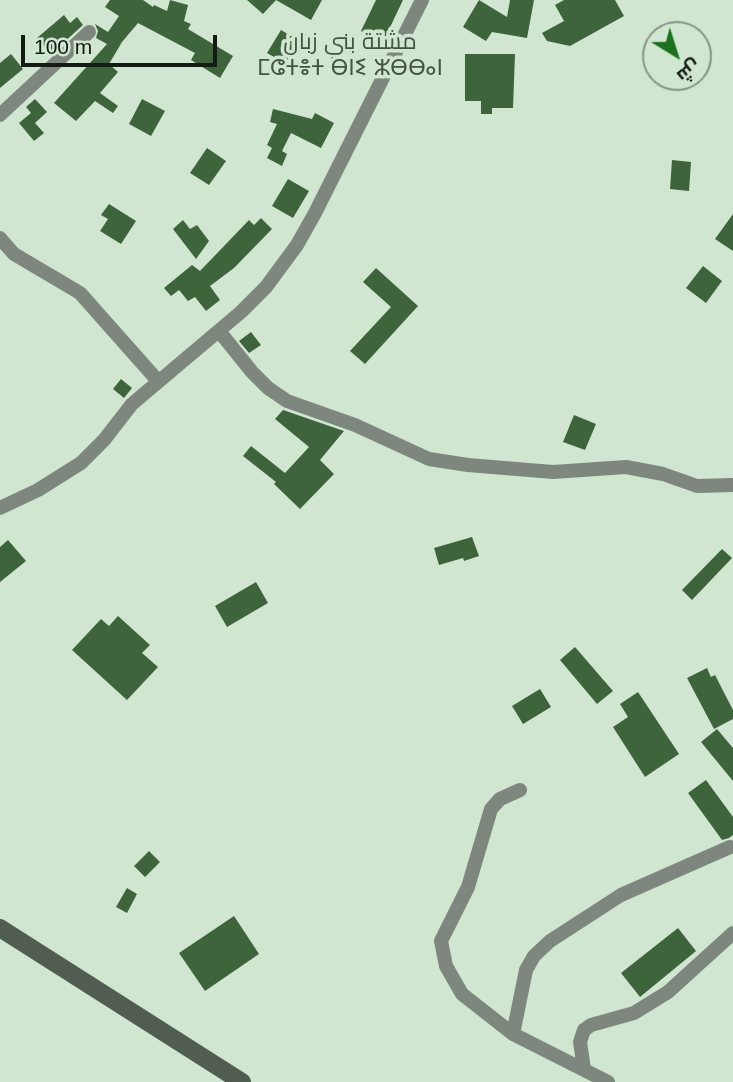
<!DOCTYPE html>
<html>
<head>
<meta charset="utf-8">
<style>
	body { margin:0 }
	#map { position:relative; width:733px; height:1082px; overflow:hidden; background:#d1e6d0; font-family:Arial,Cairo,sans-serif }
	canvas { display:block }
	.north { position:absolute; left:642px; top:21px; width:70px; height:70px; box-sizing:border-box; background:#d1e6d0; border:2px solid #859585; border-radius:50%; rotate:142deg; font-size:19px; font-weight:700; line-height:28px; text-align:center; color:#141b14 }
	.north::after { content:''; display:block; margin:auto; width:24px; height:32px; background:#1a721e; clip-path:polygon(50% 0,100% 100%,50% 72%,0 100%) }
	.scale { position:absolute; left:21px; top:35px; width:196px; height:32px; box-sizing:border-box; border:4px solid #141b14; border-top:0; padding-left:9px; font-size:21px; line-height:24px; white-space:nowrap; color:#141b14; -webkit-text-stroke:5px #d1e6d0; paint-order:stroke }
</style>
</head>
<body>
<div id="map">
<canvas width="733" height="1082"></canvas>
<div class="north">ش</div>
<div class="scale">100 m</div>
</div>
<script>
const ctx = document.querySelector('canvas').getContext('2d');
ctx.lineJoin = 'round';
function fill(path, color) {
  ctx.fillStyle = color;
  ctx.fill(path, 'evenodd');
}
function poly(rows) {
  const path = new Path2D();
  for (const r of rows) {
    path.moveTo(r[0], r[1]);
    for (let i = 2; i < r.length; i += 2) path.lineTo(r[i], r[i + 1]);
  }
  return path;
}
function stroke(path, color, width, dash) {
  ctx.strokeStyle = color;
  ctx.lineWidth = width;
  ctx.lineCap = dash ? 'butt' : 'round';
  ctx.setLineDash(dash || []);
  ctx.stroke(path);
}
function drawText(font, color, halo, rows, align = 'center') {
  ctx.font = font + ' Arial,Cairo,"Noto Sans Tifinagh",sans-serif';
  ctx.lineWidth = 7;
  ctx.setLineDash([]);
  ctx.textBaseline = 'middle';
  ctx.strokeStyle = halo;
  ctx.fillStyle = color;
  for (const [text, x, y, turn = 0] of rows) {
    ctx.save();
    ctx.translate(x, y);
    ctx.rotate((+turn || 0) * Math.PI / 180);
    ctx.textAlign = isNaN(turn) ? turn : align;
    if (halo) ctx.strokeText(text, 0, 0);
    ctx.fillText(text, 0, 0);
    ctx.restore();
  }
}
const building = poly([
	[110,0,143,0,153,7,154,5,167,11,170,0,188,5,184,21,191,24,188,29,233,56,220,78,191,60,195,53,138,23,122,42,109,64,118,72,100,93,118,106,113,113,95,101,76,121,54,103,107,44,96,38,98,31,95,24,108,32,119,16,105,7],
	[247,0,322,0,311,20,276,0,263,14],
	[376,0,403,0,383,42,361,31],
	[479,0,507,17,510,0,534,0,527,38,492,32,486,41,463,27],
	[564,0,615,0,624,16,570,46,547,41,542,33,564,21,555,5],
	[64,15,70,23,77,17,83,25,51,54,37,38],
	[281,30,301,42,288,65,267,53],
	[11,54,23,69,0,88,0,63],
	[465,54,515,54,513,108,492,108,492,114,481,114,481,101,465,101],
	[35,99,47,112,35,123,44,133,34,141,19,123,31,113,26,107],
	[142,99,165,111,151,136,129,124],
	[273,109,312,119,315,113,334,123,321,148,291,133,282,151,287,154,282,166,267,158,272,148,267,145,277,124,270,122],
	[207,148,226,161,209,185,190,173],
	[672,160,691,162,689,191,670,189],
	[288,179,309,191,293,218,272,206],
	[109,204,136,221,121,244,100,231,108,219,101,215],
	[733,214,733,251,715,239],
	[261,218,272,229,234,268,210,286,220,300,206,311,195,297,188,301,179,290,171,296,164,288,192,265,200,271,249,220,254,225],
	[183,220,190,229,197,225,209,241,196,259,173,229],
	[703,266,722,281,706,303,686,288],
	[376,268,418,306,365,364,350,351,391,307,363,282],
	[251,332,261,345,249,353,239,341],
	[121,379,132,388,124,398,113,389],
	[283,410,344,431,320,460,334,474,300,509,274,484,276,482,243,456,251,446,285,473,309,447,275,419],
	[574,415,596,424,585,450,563,442],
	[472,537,479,556,464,561,463,558,439,565,434,548],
	[8,540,26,561,0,582,0,547],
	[722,549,732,558,692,600,682,590],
	[256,582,268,603,227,627,215,606],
	[118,616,150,645,142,653,158,667,127,700,72,650,101,619,109,626],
	[575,647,613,691,597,704,560,660],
	[707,668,711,677,715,675,733,710,733,719,714,729,687,678],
	[540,689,551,707,523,724,512,706],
	[638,692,679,754,645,777,613,727,628,717,620,704],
	[717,729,733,748,733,781,701,742],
	[706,780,733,817,733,835,729,838,722,840,688,793],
	[149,851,160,862,145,877,134,866],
	[127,888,137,894,127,913,116,907],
	[234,916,259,954,205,991,179,953],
	[678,928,696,951,640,997,621,973]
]);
const minor = poly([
	[0,115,89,32],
	[0,238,14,254,80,293,158,381],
	[219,331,252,372,268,388,287,401,355,425,429,459,468,465,553,472,626,467,663,474,697,486,733,485],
	[0,508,38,490,81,463,104,440,132,404,241,312,266,287,297,245,315,213,422,0],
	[520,790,500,799,491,809,468,887,441,941,446,966,462,994,513,1034,608,1082],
	[513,1034,526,970,534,956,550,941,621,895,730,847],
	[584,1069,580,1042,584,1030,591,1025,634,1013,668,992,733,933]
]);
const secondary = poly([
	[0,928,242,1082]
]);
const quarterNames = [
	["مشتة بني زبان",350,43],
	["ⵎⵛⵜⴻⵜ ⴱⵏⵉ ⵣⴱⴱⴰⵏ",350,69]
];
fill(building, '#3d643b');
stroke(minor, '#7e877e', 14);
stroke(secondary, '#515d50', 18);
drawText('23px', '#435442', '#d1e6d0', quarterNames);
</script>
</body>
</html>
